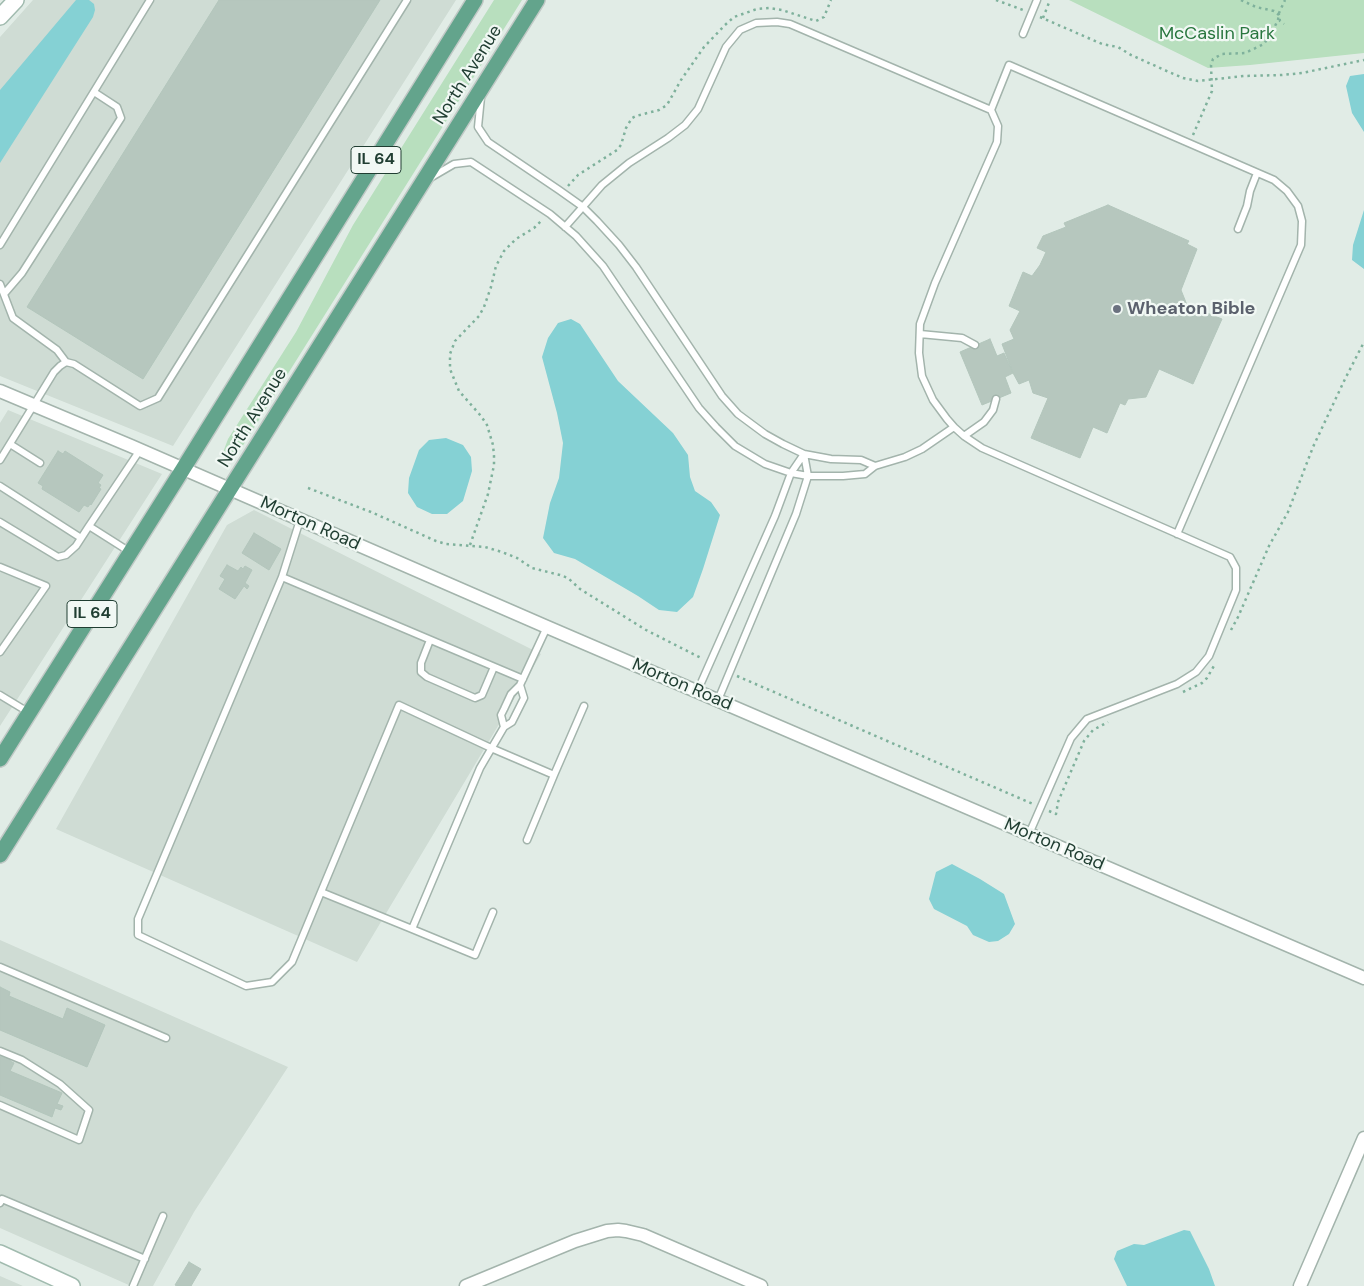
<!DOCTYPE html>
<html>
<head>
<meta charset="utf-8">
<style>
	body { margin:0 }
	canvas { display:block; background:#e1ece6 }
</style>
</head>
<body>
<canvas width="1364" height="1286"></canvas>
<script>
const ctx = document.querySelector('canvas').getContext('2d');
ctx.lineJoin = 'round';
function fill(path, color) {
  ctx.fillStyle = color;
  ctx.fill(path, 'evenodd');
}
function poly(rows) {
  const path = new Path2D();
  for (const r of rows) {
    path.moveTo(r[0], r[1]);
    for (let i = 2; i < r.length; i += 2) path.lineTo(r[i], r[i + 1]);
  }
  return path;
}
function stroke(path, color, width, dash) {
  ctx.strokeStyle = color;
  ctx.lineWidth = width;
  ctx.lineCap = dash ? 'butt' : 'round';
  ctx.setLineDash(dash || []);
  ctx.stroke(path);
}
function drawText(font, color, halo, rows, align = 'center') {
  ctx.font = font + ' "DM Sans",sans-serif';
  ctx.lineWidth = 4.5;
  ctx.setLineDash([]);
  ctx.textBaseline = 'middle';
  ctx.strokeStyle = halo;
  ctx.fillStyle = color;
  for (const [text, x, y, turn = 0] of rows) {
    ctx.save();
    ctx.translate(x, y);
    ctx.rotate((+turn || 0) * Math.PI / 180);
    ctx.textAlign = isNaN(turn) ? turn : align;
    if (halo) ctx.strokeText(text, 0, 0);
    ctx.fillText(text, 0, 0);
    ctx.restore();
  }
}
const built = poly([
	[33,0,456,0,173,446,0,376,0,37],
	[8,410,162,474,0,726,0,423],
	[254,510,541,654,357,962,56,829,227,525],
	[0,940,288,1067,194,1212,153,1286,131,1286,0,1228],
	[0,1276,23,1286,0,1286]
]);
const green = poly([
	[494,0,522,0,242,447,233,457,229,459,222,455,228,439,296,332,353,225],
	[1069,0,1364,0,1364,53,1250,65,1208,68]
]);
const water = poly([
	[76,0,89,0,94,4,95,10,93,17,0,163,0,90],
	[1364,74,1364,132,1352,113,1346,86,1350,76],
	[1364,210,1364,269,1352,260,1353,245],
	[571,319,580,324,618,381,673,433,688,455,690,477,695,491,711,502,720,515,703,569,693,597,677,612,659,610,638,596,575,559,554,553,543,538,550,503,559,478,563,443,557,413,542,357,548,338,558,323],
	[446,438,463,445,471,457,472,471,463,501,447,514,432,514,417,507,408,493,409,478,419,450,429,440],
	[952,864,980,879,1004,894,1015,924,1009,934,998,941,989,942,973,935,967,926,934,909,929,899,936,872],
	[1184,1230,1190,1231,1209,1269,1215,1286,1127,1286,1114,1259,1117,1251,1134,1244,1144,1245]
]);
const building = poly([
	[219,0,380,0,143,379,27,307,219,0],
	[1108,205,1189,241,1187,244,1197,249,1181,290,1187,305,1222,319,1193,384,1159,369,1146,397,1128,399,1125,405,1120,403,1107,433,1093,427,1080,458,1031,438,1048,398,1033,393,1029,380,1019,384,1013,373,1002,344,1014,339,1010,330,1020,311,1009,306,1023,272,1032,276,1040,265,1046,252,1037,248,1043,236,1066,227,1064,223,1108,205],
	[990,339,997,356,1004,353,1013,373,1005,377,1011,393,982,405,960,352,990,339],
	[58,451,63,454,65,451,103,475,98,483,101,485,99,488,101,489,91,505,90,504,88,507,84,505,79,512,42,489,43,486,38,483,58,451],
	[254,533,281,549,269,570,242,553,254,533],
	[227,565,238,571,241,567,243,569,245,566,252,570,245,583,249,586,247,589,244,586,235,599,219,589,225,579,220,576,227,565],
	[0,987,10,992,9,996,63,1019,67,1008,105,1025,87,1067,0,1030,0,987],
	[0,1055,11,1059,10,1061,14,1063,10,1071,62,1093,57,1104,63,1106,61,1110,55,1108,52,1117,0,1095,0,1055],
	[189,1262,201,1269,191,1286,177,1286,175,1285,189,1262]
]);
const path = poly([
	[996,0,1023,10],
	[1241,0,1256,7,1274,11,1279,15,1280,21,1284,24],
	[1040,17,1102,44,1118,47,1131,55,1169,72,1183,78,1198,81,1244,76,1282,75,1302,73,1364,60],
	[1043,18,1050,0],
	[1193,135,1212,91,1211,65,1213,59,1222,54,1245,53,1264,44,1272,32,1278,20,1279,13,1285,0],
	[568,186,578,175,617,150,621,145,626,128,632,118,636,116,659,110,667,105,681,80,704,47,725,25,734,17,757,9,769,8,782,10,816,21,824,17,831,0],
	[308,488,371,512,436,541,446,544,485,547,502,552,517,558,532,568,560,575,568,578,580,589,646,630,703,659],
	[470,545,488,494,494,465,494,456,493,445,487,425,481,416,459,391,450,369,450,354,455,341,479,316,484,307,491,287,496,266,504,251,516,239,534,228,542,220],
	[1231,630,1238,617,1269,546,1288,512,1313,447,1345,379,1364,342],
	[737,676,1033,804],
	[1183,692,1202,683,1207,678,1215,664],
	[1049,811,1056,814,1058,802,1084,741,1093,730,1108,722]
]);
const lane = poly([
	[1023,34,1037,0],
	[481,97,478,127,488,142,559,190,583,207,597,221,619,245,636,267,722,396,738,414,765,434,783,444,804,454,831,459,861,460,875,466],
	[991,110,1009,65,1274,180,1287,191,1298,206,1302,221,1301,245,1177,534],
	[430,178,454,164,471,162,550,214,576,236,603,266,699,408,716,427,735,446,765,464,791,473,808,476,843,476,865,474,875,466,905,457,922,449,954,427],
	[565,227,602,185,629,163,668,138,685,125,698,109,726,47,740,30,756,23,777,22,790,24,991,110,998,126,997,142,935,283,920,324,919,353,922,376,933,400,947,419,954,427,964,436,982,448,1230,557,1236,568,1236,590,1209,656,1196,672,1177,684,1087,719,1071,738,1029,834],
	[1238,229,1247,206,1250,191,1257,173],
	[0,245,150,0],
	[0,284,13,318,57,350,66,362],
	[4,294,22,273,121,118,117,107,94,92],
	[920,334,962,338,975,345],
	[964,436,984,422,993,410,996,399],
	[10,444,40,463],
	[0,460,54,372,60,366,66,362,74,364,140,406,158,398,407,0],
	[0,486,81,538],
	[300,520,282,577,138,919,138,935,246,986,272,982,292,962,321,892],
	[0,522,58,557,66,555,76,546,89,526],
	[130,552,89,526,140,450],
	[0,567,46,586,0,652],
	[282,577,523,679],
	[430,640,421,663,421,672,427,677,475,698,482,695,494,667],
	[697,692,775,516,791,473,804,454],
	[0,695,28,712],
	[718,700,796,514,808,476,804,454],
	[504,727,501,715,504,709,511,694,520,685,547,627],
	[527,840,554,775],
	[493,912,475,955,412,929,480,768,504,727,512,722,524,698,520,685],
	[412,929,321,892,399,705,491,748,554,775,584,706],
	[0,967,166,1038],
	[0,1051,22,1060,60,1084,89,1110,79,1140,0,1105],
	[0,1203,2,1199,145,1259],
	[133,1286,163,1216]
]);
const street = poly([
	[0,391,131,446,547,627,1364,978],
	[466,1286,575,1241,607,1231,618,1230,626,1231,643,1235,761,1286],
	[1300,1286,1364,1138]
]);
const secondary = poly([
	[0,17,16,0],
	[0,1253,72,1286]
]);
const primary = poly([
	[0,759,183,469,475,0],
	[0,855,537,0]
]);
const markers = [
	[1117,309,5,"#6b7280"]
];
const shields = [
	[376,160,50],
	[92,614,50]
];
const shieldNames = [
	["IL 64",376,160],
	["IL 64",92,614]
];
const parkNames = [
	["McCaslin Park",1217,34]
];
const streetNames = [
	["North Avenue",468,75,-58],
	["North Avenue",253,418,-58],
	["Morton Road",310,524,24],
	["Morton Road",682,685,23],
	["Morton Road",1054,845,23]
];
const worshipNames = [
	["Wheaton Bible",1127,309]
];
fill(built, '#cfdcd4');
fill(green, '#b8dfbe');
fill(water, '#85d1d4');
fill(building, '#b6c7be');
stroke(building, '#b3c6bc', 1);
stroke(lane, '#a3b4ac', 9);
stroke(street, '#a3b4ac', 15);
stroke(secondary, '#a1bbaf', 18);
stroke(primary, '#c1c9c6', 18);
stroke(path, '#7fb19c', 2.5, [2.5, 4]);
stroke(lane, '#fff', 6);
stroke(street, '#fff', 12);
stroke(secondary, '#fff', 15);
stroke(primary, '#63a48c', 15);
for (const [x, y, r, color] of markers) {
  const dot = new Path2D();
  dot.arc(x, y, r, 0, 2 * Math.PI);
  ctx.fillStyle = color;
  ctx.fill(dot);
  stroke(dot, '#f1f8f4', 2);
}
for (const [x, y, w] of shields) {
  const box = new Path2D();
  box.roundRect(x - w / 2, y - 13.5, w, 27, 4);
  ctx.fillStyle = '#f1f8f4';
  ctx.fill(box);
  stroke(box, '#203e32', 1);
}
drawText('bold 16px', '#203e32', null, shieldNames);
drawText('18px', '#28763e', '#f1f8f4', parkNames);
drawText('18px', '#203e32', '#f1f8f4', streetNames);
drawText('bold 18px', '#5b616d', '#f1f8f4', worshipNames, 'left');
</script>
</body>
</html>
